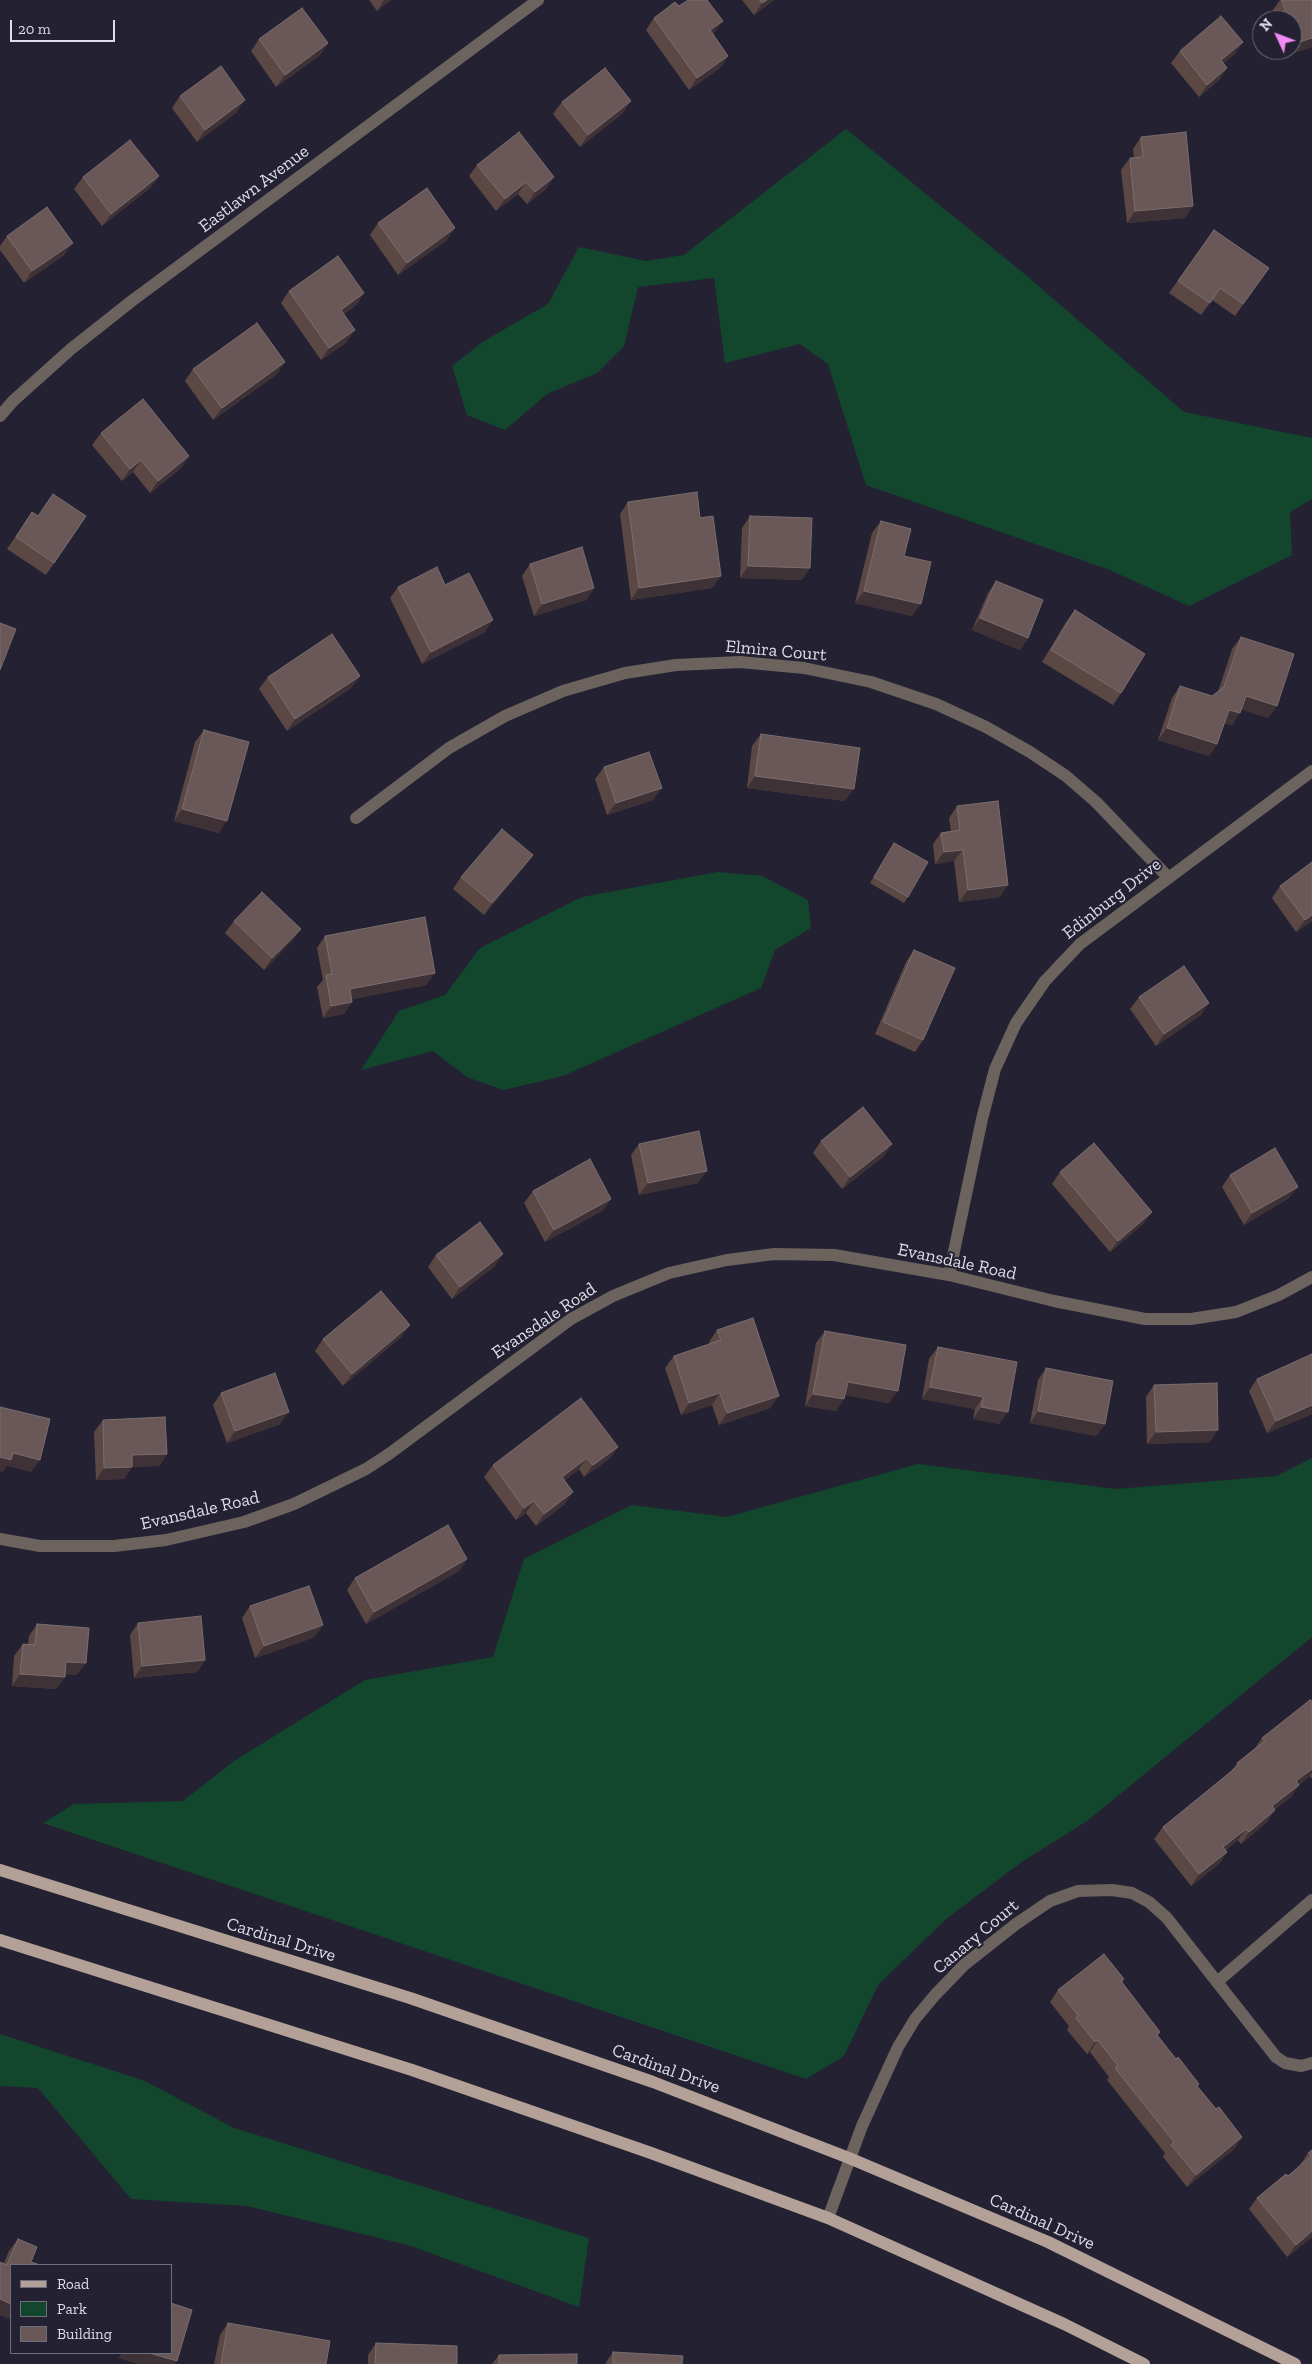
<!DOCTYPE html>
<html>
<head>
<meta charset="utf-8">
<style>
	body { margin:0 }
	#map { position:relative; width:1312px; height:2364px; overflow:hidden; background:#242232; font-family:"Zilla Slab",serif }
	canvas { display:block }
	.legend { position:absolute; left:10px; top:2264px; width:162px; height:90px; box-sizing:border-box; background:#242232; border:1px solid #6e6d7b; margin:0; padding:6px 9px; list-style:none; font-size:15px; color:#dedde8 }
	.legend li { display:flex; align-items:center; gap:10px; height:25px }
	.legend b { width:25px; border:1px solid #6e6d7b }
	.north { position:absolute; left:1252px; top:10px; width:50px; height:50px; box-sizing:border-box; background:#242232; border:1px solid #6e6d7b; border-radius:50%; rotate:313deg; font-size:14px; font-weight:700; line-height:20px; text-align:center; color:#dedde8 }
	.north::after { content:''; display:block; margin:auto; width:18px; height:22px; background:#f18af4; clip-path:polygon(50% 0,100% 100%,50% 72%,0 100%) }
	.scale { position:absolute; left:10px; top:20px; width:105px; height:22px; box-sizing:border-box; border:2px solid #dedde8; border-top:0; padding-left:6px; font-size:15px; line-height:18px; white-space:nowrap; color:#dedde8; -webkit-text-stroke:4px #242232; paint-order:stroke }
</style>
</head>
<body>
<div id="map">
<canvas width="1312" height="2364"></canvas>
<ul class="legend">
<li><b style="height:6px;background:#b3a198"></b>Road</li>
<li><b style="height:14px;background:#12472e"></b>Park</li>
<li><b style="height:14px;background:#695857"></b>Building</li>
</ul>
<div class="north">N</div>
<div class="scale">20 m</div>
</div>
<script>
const ctx = document.querySelector('canvas').getContext('2d');
ctx.lineJoin = 'round';
function fill(path, color) {
  ctx.fillStyle = color;
  ctx.fill(path, 'evenodd');
}
function poly(rows) {
  const path = new Path2D();
  for (const r of rows) {
    path.moveTo(r[0], r[1]);
    for (let i = 2; i < r.length; i += 2) path.lineTo(r[i], r[i + 1]);
  }
  return path;
}
function stroke(path, color, width, dash) {
  ctx.strokeStyle = color;
  ctx.lineWidth = width;
  ctx.lineCap = dash ? 'butt' : 'round';
  ctx.setLineDash(dash || []);
  ctx.stroke(path);
}
function drawText(font, color, halo, rows, align = 'center') {
  ctx.font = font + ' "Zilla Slab",serif';
  ctx.lineWidth = 4;
  ctx.setLineDash([]);
  ctx.textBaseline = 'middle';
  ctx.strokeStyle = halo;
  ctx.fillStyle = color;
  for (const [text, x, y, turn = 0] of rows) {
    ctx.save();
    ctx.translate(x, y);
    ctx.rotate((+turn || 0) * Math.PI / 180);
    ctx.textAlign = isNaN(turn) ? turn : align;
    if (halo) ctx.strokeText(text, 0, 0);
    ctx.fillText(text, 0, 0);
    ctx.restore();
  }
}
const green = poly([
	[846,129,1027,276,1184,412,1312,438,1312,499,1290,512,1292,555,1189,606,1110,570,866,485,828,364,800,344,725,363,714,278,638,287,624,346,597,373,547,394,505,430,467,415,452,366,484,341,548,304,579,247,646,261,684,255],
	[718,872,762,876,808,900,811,928,775,950,761,988,563,1076,503,1090,467,1077,433,1051,361,1070,399,1011,445,995,480,948,582,897],
	[1312,1458,1312,1637,1087,1821,1023,1861,946,1919,878,1985,844,2056,806,2079,43,1823,74,1804,183,1801,234,1761,365,1680,493,1657,524,1559,632,1505,727,1517,918,1464,1116,1489,1277,1476],
	[0,2034,145,2081,234,2128,589,2238,579,2307,408,2245,247,2206,131,2199,38,2088,0,2086]
]);
const minor = poly([
	[0,416,13,401,71,349,133,300,538,0],
	[356,818,449,748,505,716,563,691,625,673,676,665,740,662,804,668,871,682,936,704,986,727,1030,752,1066,776,1096,802,1168,877],
	[949,1275,982,1119,995,1069,1016,1023,1045,981,1080,944,1312,771],
	[0,1539,40,1546,114,1546,166,1540,244,1522,294,1504,366,1469,389,1454,571,1319,613,1296,669,1273,727,1260,774,1254,834,1255,949,1275,1054,1301,1145,1319,1191,1319,1236,1312,1279,1295,1312,1277],
	[1312,1900,1217,1982,1276,2057,1285,2063,1301,2066,1312,2063],
	[828,2218,862,2126,898,2047,915,2019,935,1995,964,1965,1016,1924,1050,1901,1078,1891,1112,1890,1132,1893,1149,1902,1167,1918,1217,1982]
]);
const major = poly([
	[0,1870,410,1998,653,2082,849,2158,1048,2242,1295,2364],
	[0,1940,412,2070,651,2153,828,2218,1064,2324,1144,2364]
]);
const wall = poly([
	[369,0,391,0,377,11],
	[742,0,774,0,754,15],
	[1280,0,1312,0,1312,47,1287,55,1286,50,1292,50,1292,20,1276,20,1273,10],
	[679,6,714,33,713,34,728,56,720,68,689,90,646,30,654,18],
	[259,39,328,43,320,55,276,87,251,51],
	[1180,51,1235,54,1223,63,1227,68,1219,80,1199,97,1171,63],
	[180,96,237,112,197,142,172,108],
	[562,102,623,113,580,147,553,114],
	[1141,137,1185,218,1127,223,1121,170,1130,158,1134,158,1133,149],
	[477,165,546,189,527,204,518,194,496,211,469,176],
	[159,176,150,188,102,226,74,189,83,177],
	[378,223,447,240,398,275,370,235],
	[1214,230,1269,268,1235,316,1212,300,1201,315,1169,293],
	[7,236,64,255,24,283,0,250,0,246],
	[289,291,364,293,356,305,344,314,347,342,321,360,281,303],
	[193,369,277,374,213,420,185,381],
	[101,433,189,456,181,468,150,493,133,472,122,481,92,445],
	[628,502,700,518,721,576,712,588,631,600,620,514],
	[32,512,38,516,86,516,46,575,7,549],
	[750,516,802,580,740,578,742,528],
	[881,521,904,556,912,616,855,603,872,533],
	[530,564,594,588,586,600,534,616,522,576],
	[996,581,1028,638,1020,650,972,630,988,593],
	[398,587,485,632,422,664,390,598],
	[1075,610,1121,693,1113,705,1042,662,1066,622],
	[1241,637,1268,718,1241,709,1232,725,1224,723,1217,744,1209,756,1158,740,1172,698,1180,686,1212,696,1218,692,1232,649],
	[360,676,351,688,287,731,259,689,268,677],
	[204,730,219,833,174,821,195,742],
	[761,734,845,801,747,788,752,746],
	[604,767,653,800,607,815,595,779],
	[957,806,1000,897,959,902,954,861,935,864,933,844,941,833,951,831,949,818],
	[894,843,908,897,904,903,870,883],
	[533,855,524,867,484,915,453,889,461,877],
	[1312,862,1312,921,1296,932,1272,898,1280,886],
	[234,921,301,929,292,941,264,970,225,933],
	[325,936,435,973,426,985,352,999,344,1014,323,1018,317,987,323,980,317,948],
	[914,950,923,1040,915,1052,875,1034,906,962],
	[1139,997,1201,1015,1156,1046,1130,1009],
	[821,1141,884,1156,842,1189,813,1153],
	[639,1144,698,1183,639,1195,631,1155],
	[1060,1172,1152,1212,1143,1224,1110,1252,1052,1184],
	[1230,1175,1289,1198,1244,1225,1222,1187],
	[533,1191,611,1199,602,1211,545,1242,524,1203],
	[436,1255,495,1266,452,1299,428,1267],
	[410,1325,401,1337,343,1386,315,1351,323,1339],
	[717,1330,770,1408,719,1425,712,1405,681,1415,665,1368,674,1356,710,1344,709,1342],
	[825,1331,889,1403,845,1395,836,1411,805,1406,816,1343],
	[938,1347,1017,1362,999,1424,973,1419,975,1409,922,1399,929,1359],
	[1046,1368,1105,1424,1096,1436,1030,1423,1038,1380],
	[1257,1379,1312,1414,1267,1433,1249,1391],
	[1154,1385,1210,1442,1147,1444,1146,1397],
	[221,1393,280,1424,227,1443,213,1405],
	[103,1420,167,1454,159,1466,132,1467,124,1479,96,1480,94,1432],
	[618,1447,609,1459,584,1477,579,1469,565,1480,565,1504,536,1526,526,1513,516,1520,484,1477,493,1465],
	[467,1559,459,1571,366,1624,347,1590,355,1578],
	[250,1606,315,1637,255,1658,242,1618],
	[138,1623,205,1660,197,1672,134,1678,130,1635],
	[37,1624,77,1675,65,1674,65,1677,56,1689,12,1686,14,1656,23,1644,28,1644,29,1636],
	[1312,1701,1312,1778,1311,1778,1310,1776,1299,1785,1291,1797,1275,1809,1267,1822,1241,1844,1238,1840,1226,1850,1227,1852,1219,1864,1191,1886,1154,1839,1163,1827,1230,1773,1237,1763,1255,1748,1262,1738],
	[1124,1979,1122,1983,1158,2036,1176,2059,1199,2084,1198,2087,1216,2109,1242,2137,1234,2149,1187,2187,1163,2157,1165,2153,1107,2080,1109,2077,1090,2052,1087,2054,1067,2030,1069,2026,1050,2002,1058,1990],
	[1312,2150,1312,2237,1287,2257,1249,2209,1257,2198,1288,2176,1300,2166,1300,2165,1308,2153],
	[18,2239,11,2319,0,2315,0,2262,4,2263,9,2251],
	[228,2323,326,2364,214,2364,220,2335],
	[376,2343,457,2364,368,2364,368,2355],
	[613,2352,682,2364,605,2364],
	[499,2355,577,2364,492,2364]
]);
const shadedWall = poly([
	[384,0,391,0,377,11],
	[767,0,774,0,754,15,762,3],
	[723,21,714,33,702,42,710,30],
	[1312,38,1312,47,1287,55,1291,50,1292,50,1292,48,1296,43],
	[1243,42,1235,54,1213,72,1221,60],
	[328,43,320,55,276,87,285,75],
	[728,56,720,68,689,90,697,78],
	[1227,68,1219,80,1199,97,1207,85],
	[245,100,237,112,197,142,205,130],
	[631,101,623,113,580,147,588,135],
	[159,176,150,188,102,226,111,214],
	[554,177,546,189,527,204,535,192],
	[526,182,518,194,496,211,505,199],
	[1193,206,1185,218,1127,223,1135,211],
	[455,228,447,240,398,275,407,263],
	[73,243,64,255,24,283,32,271],
	[364,293,356,305,332,322,341,310],
	[355,330,347,342,321,360,329,348],
	[285,362,277,374,213,420,222,408],
	[189,456,181,468,150,493,158,481],
	[141,460,133,472,122,481,130,469],
	[748,566,810,568,802,580,740,578],
	[721,576,712,588,631,600,639,588],
	[594,588,586,600,534,616,542,604],
	[864,591,921,604,912,616,855,603],
	[980,618,1028,638,1020,650,972,630],
	[493,620,485,632,422,664,431,652],
	[360,676,351,688,287,731,295,719],
	[1246,696,1277,706,1268,718,1237,708],
	[1229,710,1240,713,1232,725,1220,722],
	[1167,728,1217,744,1209,756,1158,740],
	[755,776,854,789,845,801,747,788],
	[662,788,653,800,607,815,616,803],
	[182,809,227,821,219,833,174,821],
	[963,850,954,861,935,864,944,852],
	[533,855,524,867,484,915,492,903],
	[1008,885,1000,897,959,902,968,890],
	[1312,915,1312,921,1296,932,1305,920],
	[301,929,292,941,264,970,272,958],
	[435,973,426,985,342,1001,350,989],
	[352,1002,344,1014,323,1018,331,1006],
	[1209,1003,1201,1015,1156,1046,1164,1034],
	[892,1144,884,1156,842,1189,850,1177],
	[707,1171,698,1183,639,1195,648,1183],
	[1298,1187,1289,1198,1244,1225,1252,1213],
	[611,1199,602,1211,545,1242,554,1230],
	[1152,1212,1143,1224,1110,1252,1118,1241],
	[503,1254,495,1266,452,1299,460,1287],
	[410,1325,401,1337,343,1386,352,1374],
	[848,1382,898,1391,889,1403,839,1394],
	[930,1387,983,1397,975,1409,922,1399],
	[720,1393,712,1405,681,1415,689,1403],
	[813,1394,844,1399,836,1411,805,1406],
	[779,1396,770,1408,719,1425,727,1413],
	[1312,1405,1312,1414,1267,1433,1276,1421],
	[981,1407,1008,1412,999,1424,973,1419],
	[1038,1411,1105,1424,1096,1436,1030,1423],
	[289,1412,280,1424,227,1443,235,1431],
	[1218,1430,1210,1442,1147,1444,1156,1432],
	[618,1447,609,1459,584,1477,593,1465],
	[13,1453,40,1460,31,1472,7,1466,3,1472,0,1471,0,1457],
	[167,1454,159,1466,127,1467,132,1467,124,1479,96,1480,104,1468,132,1455],
	[587,1458,579,1469,554,1489,562,1477],
	[573,1492,565,1504,536,1526,544,1514],
	[534,1501,526,1513,516,1520,524,1508],
	[467,1559,459,1571,366,1624,374,1612],
	[323,1625,315,1637,255,1658,264,1646],
	[205,1660,197,1672,134,1678,142,1666],
	[66,1662,86,1663,77,1675,58,1674],
	[20,1674,65,1677,56,1689,12,1686],
	[1312,1769,1312,1773,1310,1776,1288,1793,1296,1781],
	[1299,1785,1291,1797,1264,1818,1272,1806],
	[1275,1810,1267,1822,1241,1844,1249,1832],
	[1246,1829,1238,1840,1215,1859,1223,1847],
	[1227,1852,1219,1864,1191,1886,1199,1874],
	[1098,2040,1090,2052,1087,2054,1095,2042],
	[1242,2137,1234,2149,1187,2187,1196,2175],
	[1312,2231,1312,2237,1287,2257,1296,2245],
	[0,2299,11,2304,11,2319,0,2315],
	[122,2353,149,2353,177,2361,175,2364,138,2364,118,2358]
]);
const building = poly([
	[688,0,707,0,723,21,710,30,728,56,697,78,654,18,675,2,679,6,688,0],
	[760,0,767,0,762,3,760,0],
	[1282,0,1312,0,1312,38,1296,43,1292,32,1292,20,1288,20,1282,0],
	[302,8,328,43,285,75,259,39,302,8],
	[1221,16,1243,42,1221,60,1227,68,1207,85,1180,51,1221,16],
	[221,66,245,100,205,130,180,96,221,66],
	[605,68,631,101,588,135,562,102,605,68],
	[519,132,554,177,535,192,526,182,505,199,477,165,519,132],
	[1186,132,1193,206,1135,211,1130,158,1143,157,1141,137,1186,132],
	[130,140,159,176,111,214,83,177,130,140],
	[427,188,455,228,407,263,378,223,427,188],
	[47,207,73,243,32,271,7,236,47,207],
	[1214,230,1269,268,1243,304,1220,288,1210,303,1178,281,1214,230],
	[338,256,364,293,341,310,355,330,329,348,289,291,338,256],
	[257,323,285,362,222,408,193,369,257,323],
	[143,399,189,456,158,481,141,460,130,469,101,433,143,399],
	[697,492,700,518,713,516,721,576,639,588,628,502,697,492],
	[53,494,86,516,54,563,16,537,32,512,38,516,53,494],
	[750,516,812,518,810,568,748,566,750,516],
	[881,521,911,529,904,556,931,562,921,604,864,591,881,521],
	[582,547,594,588,542,604,530,564,582,547],
	[437,567,445,585,469,573,493,620,431,652,398,587,437,567],
	[996,581,1043,600,1028,638,980,618,996,581],
	[1075,610,1145,654,1121,693,1051,650,1075,610],
	[0,623,16,629,0,670,0,623],
	[332,634,360,676,295,719,268,677,332,634],
	[1241,637,1294,654,1277,706,1246,696,1240,713,1229,710,1217,744,1167,728,1180,686,1212,696,1224,687,1241,637],
	[204,730,249,742,227,821,182,809,204,730],
	[761,734,860,748,854,789,755,776,761,734],
	[649,752,662,788,616,803,604,767,649,752],
	[998,801,1008,885,968,890,963,850,944,852,941,833,960,830,957,806,998,801],
	[502,829,533,855,492,903,461,877,502,829],
	[894,843,928,862,908,897,874,877,894,843],
	[1312,862,1312,915,1305,920,1280,886,1312,862],
	[262,892,301,929,272,958,234,921,262,892],
	[425,917,435,973,350,989,352,1002,331,1006,326,975,332,974,325,936,425,917],
	[914,950,955,968,923,1040,883,1022,914,950],
	[1184,966,1209,1003,1164,1034,1139,997,1184,966],
	[863,1107,892,1144,850,1177,821,1141,863,1107],
	[699,1131,707,1171,648,1183,639,1144,699,1131],
	[1094,1143,1152,1212,1118,1241,1060,1172,1094,1143],
	[1275,1148,1298,1187,1252,1213,1230,1175,1275,1148],
	[590,1159,611,1199,554,1230,533,1191,590,1159],
	[480,1222,503,1254,460,1287,436,1255,480,1222],
	[381,1291,410,1325,352,1374,323,1339,381,1291],
	[753,1318,779,1396,727,1413,720,1393,689,1403,674,1356,721,1340,717,1330,753,1318],
	[825,1331,906,1345,898,1391,848,1382,844,1399,813,1394,825,1331],
	[938,1347,1017,1362,1008,1412,981,1407,983,1397,930,1387,938,1347],
	[1312,1354,1312,1405,1276,1421,1257,1379,1312,1354],
	[1046,1368,1113,1381,1105,1424,1038,1411,1046,1368],
	[275,1373,289,1412,235,1431,221,1393,275,1373],
	[1217,1383,1218,1430,1156,1432,1154,1385,1217,1383],
	[581,1398,618,1447,593,1465,587,1458,562,1477,573,1492,544,1514,534,1501,524,1508,493,1465,581,1398],
	[0,1407,50,1419,40,1460,13,1453,11,1460,0,1457,0,1407],
	[165,1417,167,1454,132,1455,132,1467,104,1468,103,1420,165,1417],
	[448,1525,467,1559,374,1612,355,1578,448,1525],
	[309,1586,323,1625,264,1646,250,1606,309,1586],
	[201,1616,205,1660,142,1666,138,1623,201,1616],
	[37,1624,89,1628,86,1663,66,1662,65,1677,20,1674,23,1644,35,1645,37,1624],
	[1310,1700,1312,1701,1312,1769,1296,1781,1299,1785,1272,1806,1275,1810,1249,1832,1246,1829,1223,1847,1227,1852,1199,1874,1163,1827,1239,1765,1237,1763,1265,1741,1262,1738,1310,1700],
	[1104,1954,1124,1979,1121,1981,1160,2032,1157,2035,1176,2059,1178,2057,1199,2084,1197,2086,1216,2109,1219,2107,1242,2137,1196,2175,1171,2145,1174,2142,1115,2068,1118,2066,1098,2040,1095,2042,1076,2018,1078,2015,1058,1990,1104,1954],
	[1312,2150,1312,2231,1296,2245,1257,2198,1286,2174,1288,2176,1311,2156,1308,2153,1312,2150],
	[18,2239,37,2247,31,2262,40,2265,11,2265,11,2304,0,2299,0,2262,7,2265,18,2239],
	[171,2303,192,2310,177,2361,149,2353,171,2353,171,2303],
	[228,2323,330,2341,326,2364,221,2364,228,2323],
	[376,2343,457,2346,457,2364,375,2364,376,2343],
	[613,2352,683,2356,682,2364,613,2364,613,2352],
	[577,2354,577,2364,499,2364,499,2355,577,2354]
]);
const streetNames = [
	["Eastlawn Avenue",254,189,-37],
	["Elmira Court",776,651,5],
	["Edinburg Drive",1112,899,-38],
	["Evansdale Road",957,1262,12],
	["Evansdale Road",544,1321,-34],
	["Evansdale Road",200,1511,-13],
	["Canary Court",976,1937,-40],
	["Cardinal Drive",281,1940,17],
	["Cardinal Drive",666,2069,20],
	["Cardinal Drive",1042,2222,24]
];
fill(green, '#12472e');
stroke(minor, '#6c635e', 12);
stroke(major, '#b3a198', 12);
fill(wall, '#5b4845');
fill(shadedWall, '#3f3236');
fill(building, '#695857');
stroke(building, '#7b6d6e', 1);
drawText('18px', '#dedde8', '#242232', streetNames);
</script>
</body>
</html>
